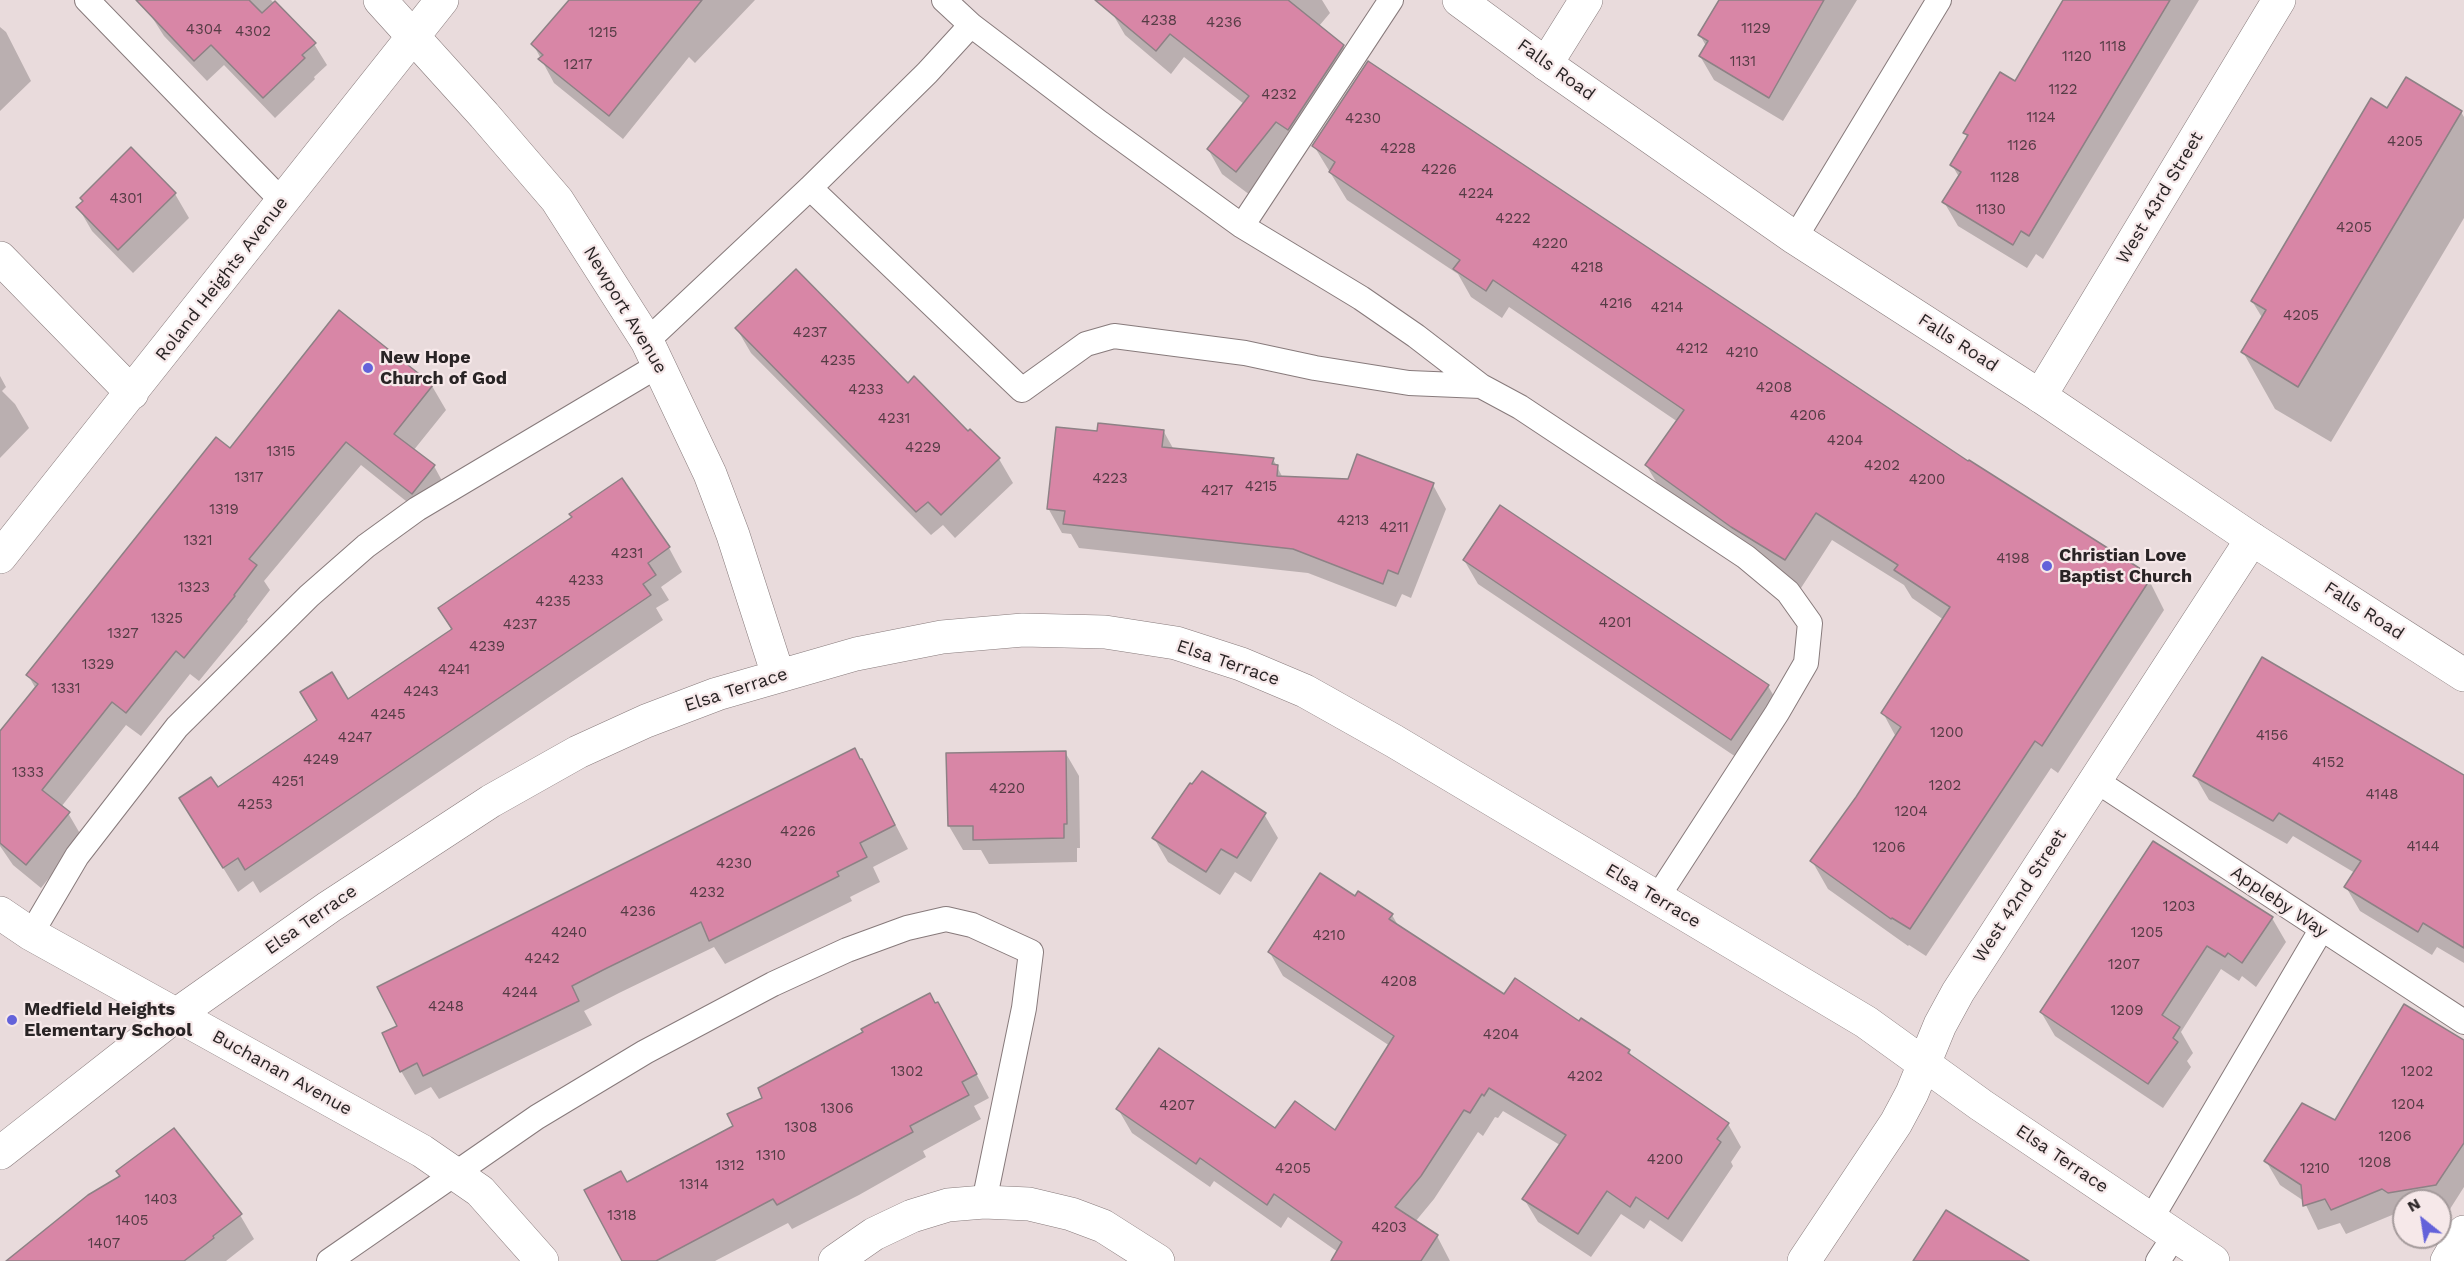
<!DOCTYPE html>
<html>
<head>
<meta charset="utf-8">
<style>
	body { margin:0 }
	#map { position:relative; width:2464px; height:1261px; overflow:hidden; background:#e9dbdc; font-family:"Work Sans",sans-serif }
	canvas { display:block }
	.north { position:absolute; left:2392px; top:1189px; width:60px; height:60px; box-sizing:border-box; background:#f6e8e9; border:2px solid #a49a9b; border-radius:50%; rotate:330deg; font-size:16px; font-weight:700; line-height:24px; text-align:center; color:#292425 }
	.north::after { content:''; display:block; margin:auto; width:21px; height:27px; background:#6362da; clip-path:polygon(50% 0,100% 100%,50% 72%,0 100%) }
</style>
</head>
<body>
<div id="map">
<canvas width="2464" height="1261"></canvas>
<div class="north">N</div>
</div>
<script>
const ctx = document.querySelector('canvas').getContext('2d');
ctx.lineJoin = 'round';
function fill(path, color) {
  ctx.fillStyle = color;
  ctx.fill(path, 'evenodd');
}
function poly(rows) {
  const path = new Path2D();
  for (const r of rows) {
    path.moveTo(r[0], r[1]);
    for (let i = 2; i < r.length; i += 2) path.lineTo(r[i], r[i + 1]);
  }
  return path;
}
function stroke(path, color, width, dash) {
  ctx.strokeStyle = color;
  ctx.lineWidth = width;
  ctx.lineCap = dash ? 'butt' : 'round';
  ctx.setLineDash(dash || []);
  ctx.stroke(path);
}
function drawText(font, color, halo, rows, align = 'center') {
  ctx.font = font + ' "Work Sans",sans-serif';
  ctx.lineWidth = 4.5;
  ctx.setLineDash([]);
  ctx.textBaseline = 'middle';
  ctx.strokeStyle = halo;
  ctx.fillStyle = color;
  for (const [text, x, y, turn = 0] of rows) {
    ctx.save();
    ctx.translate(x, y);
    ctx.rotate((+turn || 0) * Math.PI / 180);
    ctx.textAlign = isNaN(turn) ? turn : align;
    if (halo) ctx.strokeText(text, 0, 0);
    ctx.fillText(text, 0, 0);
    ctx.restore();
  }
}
const shadow = poly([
	[141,0,271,0,314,44,327,65,314,77,315,79,275,118,224,65,207,81,164,36],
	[570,0,755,0,695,63,689,57,623,139,554,83,533,44],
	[1099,0,1322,0,1330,13,1319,26,1343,46,1357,70,1250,195,1222,174,1208,149,1244,104,1184,57,1171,74,1125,35,1111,11],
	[1721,0,1857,0,1783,121,1714,80,1700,56,1706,46,1700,35],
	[2066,0,2199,0,2043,259,2036,254,2027,268,1958,226,1944,202,1959,177,1952,165,1968,138,1965,133,2016,83],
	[0,27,6,32,31,81,0,111],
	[2387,110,2461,112,2464,117,2464,218,2331,442,2275,409,2243,352,2263,319,2252,301],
	[1314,146,1969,463,2146,574,2164,610,2058,773,2051,768,1926,956,1909,945,1908,946,1828,889,1812,861,1857,798,1896,737,1883,713,1944,620,1912,598,1904,585,1832,540,1801,588,1749,555,1663,493,1646,465,1678,422,1509,307,1502,318,1471,297,1458,274,1347,200],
	[131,149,175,194,189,218,133,273,92,231,78,207],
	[737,329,908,385,999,459,1013,483,955,538,943,525,931,535,751,353],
	[0,376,6,387,2,391,15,404,29,428,0,458],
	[432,386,446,410,413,451,434,466,447,490,426,517,361,465,264,581,270,590,247,620,248,621,199,681,190,674,141,736,126,725,61,807,68,813,82,837,41,888,13,865,0,846,0,733,36,689,28,675,230,450],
	[1164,432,1174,450,1273,459,1283,478,1433,485,1446,509,1411,598,1402,594,1396,607,1308,573,1079,548,1071,534,1062,533,1048,508,1099,433],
	[669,548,682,572,661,587,669,600,656,608,663,620,260,893,253,881,238,892,195,822,218,789,452,631,440,609],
	[1464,560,1768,686,1782,710,1745,763,1478,584],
	[1065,752,1079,776,1080,848,1077,848,1077,862,989,864,981,850,963,850,949,826],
	[862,760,908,849,873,867,880,882,850,897,852,901,725,964,714,947,619,993,584,1011,592,1025,439,1099,431,1087,415,1095,401,1071],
	[2195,776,2464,776,2464,963,2437,947,2432,955,2360,911,2346,887,2355,873,2293,836,2287,844,2209,800],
	[1264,814,1278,838,1251,882,1235,872,1220,895,1168,862,1154,838],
	[1355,898,1392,915,1399,927,1504,996,1580,1023,1629,1051,1633,1058,1728,1124,1741,1147,1731,1162,1733,1166,1682,1242,1650,1220,1644,1229,1621,1214,1591,1257,1538,1222,1524,1199,1560,1145,1503,1111,1498,1118,1495,1117,1483,1136,1478,1132,1434,1199,1415,1222,1437,1236,1450,1261,1333,1261,1338,1252,1288,1217,1281,1228,1214,1181,1210,1187,1132,1133,1118,1109,1275,1130,1336,1132,1390,1046,1283,976,1270,953],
	[2272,918,2286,942,2256,987,2242,976,2239,981,2221,969,2181,1032,2193,1053,2187,1061,2191,1067,2163,1108,2055,1036,2041,1012],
	[952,1028,989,1098,974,1106,981,1119,923,1151,926,1157,859,1195,792,1229,788,1223,715,1261,624,1261,627,1184],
	[2464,1042,2464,1187,2450,1209,2440,1211,2440,1201,2404,1201,2404,1216,2397,1213,2346,1234,2340,1223,2318,1230,2304,1201,2280,1185,2266,1161,2336,1122],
	[174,1130,240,1215,254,1239,226,1261,8,1261,122,1177]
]);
const building = poly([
	[136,0,249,0,262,13,275,1,316,43,302,55,305,58,263,98,211,45,194,61,136,0],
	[569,0,702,0,609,116,538,59,543,55,531,44,569,0],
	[1095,0,1288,0,1344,45,1288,130,1276,122,1236,172,1207,149,1249,96,1170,34,1156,51,1095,0],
	[1719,0,1824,0,1769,98,1699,56,1708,41,1698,35,1719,0],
	[2063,0,2170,0,2029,236,2021,231,2013,245,1942,202,1961,172,1950,165,1968,135,1963,133,2000,72,2015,81,2063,0],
	[1368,61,1968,461,1969,460,2147,573,2144,577,2149,581,2042,746,2035,741,1910,929,1892,918,1891,919,1810,861,1856,797,1901,727,1881,713,1950,607,1894,570,1898,565,1816,513,1785,560,1731,527,1645,465,1684,410,1493,280,1486,291,1453,269,1460,260,1329,172,1335,162,1312,146,1368,61],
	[2406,77,2462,111,2298,387,2241,352,2266,310,2251,301,2371,98,2387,108,2406,77],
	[131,147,176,193,118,250,76,207,83,201,80,198,131,147],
	[796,269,908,383,914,376,968,431,970,429,1000,458,941,515,928,502,916,512,735,328,796,269],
	[339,310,433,385,394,434,435,465,412,494,346,442,249,559,257,565,234,595,235,596,184,658,176,651,126,713,112,702,42,790,70,812,26,865,0,843,0,731,38,684,26,675,216,437,230,448,339,310],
	[1098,423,1164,430,1162,447,1274,458,1272,464,1278,465,1277,476,1348,479,1357,454,1434,483,1398,574,1388,570,1383,584,1293,549,1063,524,1065,511,1047,509,1056,427,1097,431,1098,423],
	[622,478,670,547,648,563,656,575,643,584,651,595,245,870,238,858,223,868,179,798,211,777,218,787,317,720,300,692,332,672,348,699,452,629,438,608,572,517,569,514,622,478],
	[1500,505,1769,685,1731,740,1463,560,1500,505],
	[2262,657,2464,775,2464,948,2423,923,2418,932,2344,887,2361,861,2279,813,2273,821,2193,776,2262,657],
	[855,748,860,759,862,759,895,825,860,843,867,857,837,872,839,876,709,941,701,922,605,969,572,986,579,1001,423,1076,417,1063,400,1072,382,1033,397,1026,377,987,855,748],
	[1066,751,1067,824,1064,824,1064,838,973,840,973,826,948,826,946,753,1066,751],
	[1202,771,1266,813,1237,858,1221,849,1206,872,1152,838,1190,783,1192,784,1202,771],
	[2153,841,2273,917,2242,963,2228,953,2225,957,2207,946,2162,1015,2180,1027,2173,1038,2178,1042,2148,1084,2040,1012,2153,841],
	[1320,873,1355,896,1358,891,1393,914,1389,919,1504,994,1515,978,1579,1021,1581,1018,1630,1050,1628,1053,1729,1123,1717,1139,1721,1142,1668,1219,1636,1197,1630,1207,1607,1191,1578,1234,1522,1199,1566,1135,1489,1088,1484,1096,1482,1094,1470,1113,1464,1110,1421,1176,1395,1207,1438,1235,1421,1261,1331,1261,1342,1242,1274,1194,1267,1205,1200,1158,1196,1164,1116,1109,1159,1048,1275,1128,1295,1101,1335,1130,1394,1036,1268,952,1320,873],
	[930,993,935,1003,938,1002,977,1074,962,1082,969,1095,910,1126,913,1132,777,1205,773,1199,656,1261,622,1261,584,1190,621,1171,627,1182,733,1126,727,1114,762,1098,758,1088,863,1032,861,1029,930,993],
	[2404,1004,2464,1040,2464,1143,2436,1185,2388,1193,2382,1189,2331,1210,2325,1199,2303,1206,2301,1185,2264,1161,2302,1103,2335,1120,2404,1004],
	[174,1128,242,1214,213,1236,214,1238,184,1261,6,1261,88,1195,120,1176,116,1171,174,1128],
	[1946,1210,2029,1261,1913,1261,1946,1210]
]);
const service = poly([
	[87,0,283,202],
	[944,0,971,25],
	[810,188,1022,390,1086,344,1114,336,1245,353,1315,368,1409,383,1481,386],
	[1242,226,1391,0],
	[1795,238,1939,0],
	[647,341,810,188,927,73,971,25,1100,123,1242,226,1361,298,1416,336,1481,386,1520,407,1746,557,1788,592,1810,623,1806,663,1777,713,1657,898],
	[2095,780,2464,1022],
	[31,934,77,856,177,727,309,596,366,546,417,509,659,365],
	[2151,1219,2321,930],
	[329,1261,537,1117,645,1052,773,984,847,950,907,928,946,919,972,925,1031,952,1024,1008,984,1202],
	[2158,1261,2175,1235]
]);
const minor = poly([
	[380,0,484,115,557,200,647,341,710,474,733,535,778,675],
	[1546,64,1586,0],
	[0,258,132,393],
	[2040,396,2279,0],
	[0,557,442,0],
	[0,913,31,934,422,1151,480,1191,542,1261],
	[0,1153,176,1015,329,907,491,801,578,752,646,721,717,694,856,654,942,637,1023,630,1105,632,1176,643,1241,664,1305,691,1394,741,1866,1022,1981,1105,2213,1261],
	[835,1261,874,1234,912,1216,948,1205,984,1202,1029,1204,1071,1214,1103,1226,1158,1261],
	[1804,1261,1896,1123,1912,1093,1940,1025,1958,992,2252,539],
	[2447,1261,2464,1232]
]);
const secondary = poly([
	[1459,0,1546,64,1795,238,2040,396,2252,539,2464,675]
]);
const markers = [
	[368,368,6,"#6362da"],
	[2047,566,6,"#6362da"],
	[12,1020,6,"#6362da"]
];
const numberNames = [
	["4238",1159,21],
	["4236",1224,23],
	["1129",1756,29],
	["4304",204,30],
	["4302",253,32],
	["1215",603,33],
	["1118",2113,47],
	["1120",2077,57],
	["1131",1743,62],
	["1217",578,65],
	["1122",2063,90],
	["4232",1279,95],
	["1124",2041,118],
	["4230",1363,119],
	["4205",2405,142],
	["1126",2022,146],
	["4228",1398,149],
	["4226",1439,170],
	["1128",2005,178],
	["4224",1476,194],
	["4301",126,199],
	["1130",1991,210],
	["4222",1513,219],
	["4205",2354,228],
	["4220",1550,244],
	["4218",1587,268],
	["4216",1616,304],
	["4214",1667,308],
	["4205",2301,316],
	["4237",810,333],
	["4212",1692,349],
	["4210",1742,353],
	["4235",838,361],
	["4208",1774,388],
	["4233",866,390],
	["4206",1808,416],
	["4231",894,419],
	["4204",1845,441],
	["4229",923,448],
	["1315",281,452],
	["4202",1882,466],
	["1317",249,478],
	["4223",1110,479],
	["4200",1927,480],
	["4215",1261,487],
	["4217",1217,491],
	["1319",224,510],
	["4213",1353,521],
	["4211",1394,528],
	["1321",198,541],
	["4231",627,554],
	["4198",2013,559],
	["4233",586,581],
	["1323",194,588],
	["4235",553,602],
	["1325",167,619],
	["4201",1615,623],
	["4237",520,625],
	["1327",123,634],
	["4239",487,647],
	["1329",98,665],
	["4241",454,670],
	["1331",66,689],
	["4243",421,692],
	["4245",388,715],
	["1200",1947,733],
	["4156",2272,736],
	["4247",355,738],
	["4249",321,760],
	["4152",2328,763],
	["1333",28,773],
	["4251",288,782],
	["1202",1945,786],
	["4220",1007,789],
	["4148",2382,795],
	["4253",255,805],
	["1204",1911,812],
	["4226",798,832],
	["4144",2423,847],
	["1206",1889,848],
	["4230",734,864],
	["4232",707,893],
	["1203",2179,907],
	["4236",638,912],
	["4240",569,933],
	["1205",2147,933],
	["4210",1329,936],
	["4242",542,959],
	["1207",2124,965],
	["4208",1399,982],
	["4244",520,993],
	["4248",446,1007],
	["1209",2127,1011],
	["4204",1501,1035],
	["1302",907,1072],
	["1202",2417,1072],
	["4202",1585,1077],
	["1204",2408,1105],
	["4207",1177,1106],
	["1306",837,1109],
	["1308",801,1128],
	["1206",2395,1137],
	["1310",771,1156],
	["4200",1665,1160],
	["1208",2375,1163],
	["1312",730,1166],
	["4205",1293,1169],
	["1210",2315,1169],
	["1314",694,1185],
	["1403",161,1200],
	["1318",622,1216],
	["1405",132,1221],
	["4203",1389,1228],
	["1407",104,1244]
];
const streetNames = [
	["Falls Road",1556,70,36],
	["West 43rd Street",2160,198,-59],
	["Roland Heights Avenue",222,279,-52],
	["Newport Avenue",625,310,59],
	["Falls Road",1958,343,33],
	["Falls Road",2364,611,33],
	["Elsa Terrace",1228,663,19],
	["Elsa Terrace",736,690,-18],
	["Elsa Terrace",1653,896,31],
	["West 42nd Street",2020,896,-57],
	["Appleby Way",2279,902,34],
	["Elsa Terrace",311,920,-35],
	["Buchanan Avenue",282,1073,29],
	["Elsa Terrace",2062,1159,34]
];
const poiNames = [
	["New Hope",380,358],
	["Church of God",380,379],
	["Christian Love",2059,556],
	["Baptist Church",2059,577],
	["Medfield Heights",24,1010],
	["Elementary School",24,1031]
];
fill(shadow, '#0003');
fill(building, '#d886a6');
stroke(building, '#8d8185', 1.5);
stroke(service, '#877a7b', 26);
stroke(minor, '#877a7b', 34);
stroke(secondary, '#877a7b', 34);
stroke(service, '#fff', 24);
stroke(minor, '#fff', 33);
stroke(secondary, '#fff', 33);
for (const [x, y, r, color] of markers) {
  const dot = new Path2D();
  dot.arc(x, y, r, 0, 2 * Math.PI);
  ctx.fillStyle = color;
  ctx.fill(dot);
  stroke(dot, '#f6e8e9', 2);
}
drawText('15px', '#553c45', null, numberNames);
drawText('18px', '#292425', '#f6e8e9', streetNames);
drawText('bold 18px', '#292425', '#f6e8e9', poiNames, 'left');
</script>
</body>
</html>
